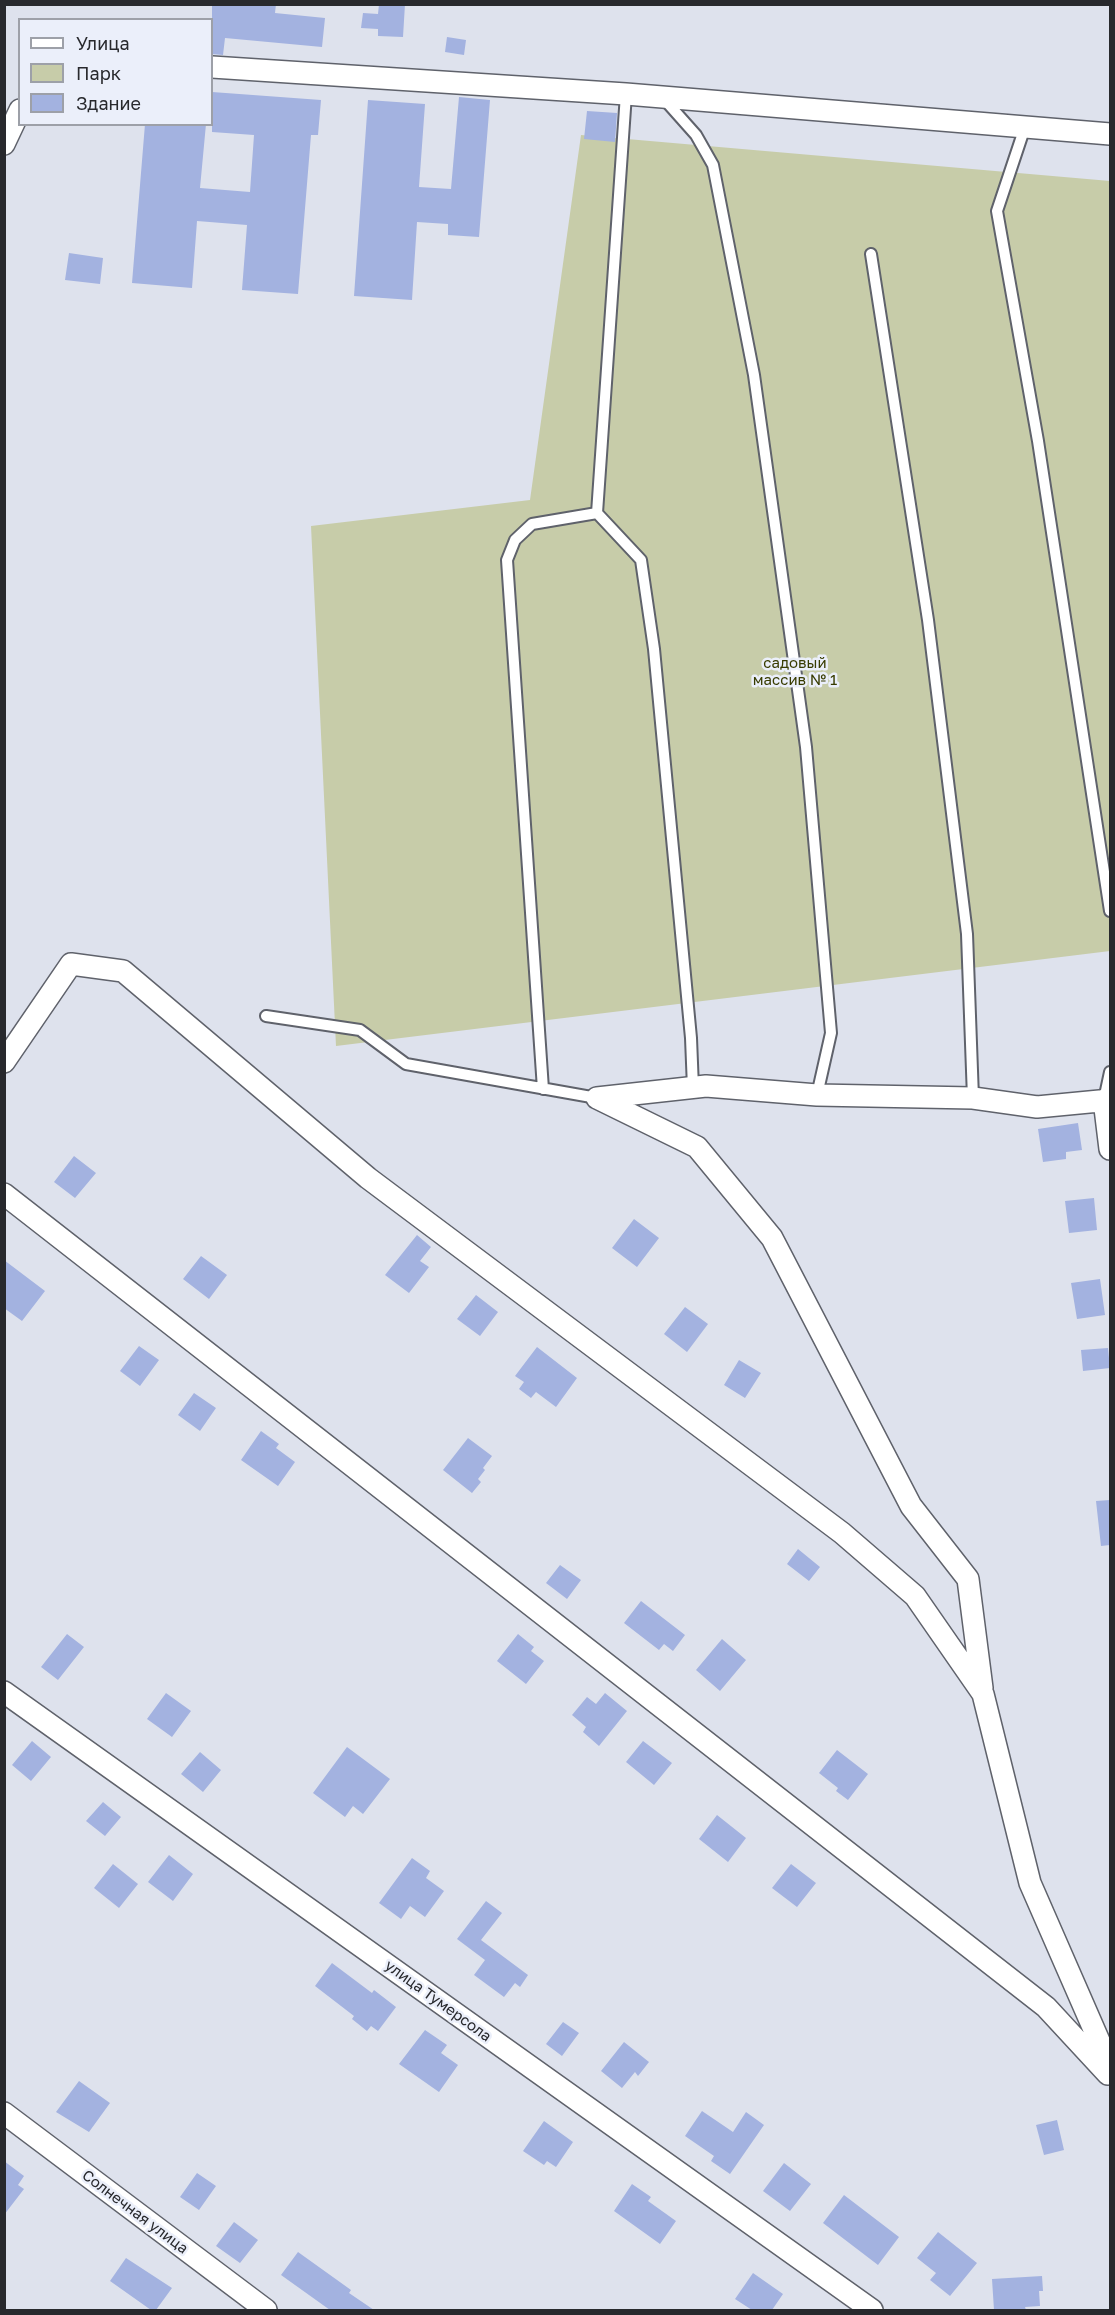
<!DOCTYPE html>
<html>
<head>
<meta charset="utf-8">
<style>
	body { margin:0 }
	#map { position:relative; width:1115px; height:2315px; overflow:hidden; background:#dee2ed; font-family:"Golos Text",sans-serif }
	canvas { display:block }
	.frame { position:absolute; inset:0; border:6px solid #28292d; pointer-events:none }
	.legend { position:absolute; left:18px; top:18px; width:195px; height:108px; box-sizing:border-box; background:#ebeffa; border:2px solid #9da0a8; margin:0; padding:8px 10px; list-style:none; font-size:18px; color:#28292d }
	.legend li { display:flex; align-items:center; gap:12px; height:30px }
	.legend b { width:30px; border:2px solid #9da0a8 }
</style>
</head>
<body>
<div id="map">
<canvas width="1115" height="2315"></canvas>
<div class="frame"></div>
<ul class="legend">
<li><b style="height:8px;background:#fff"></b>Улица</li>
<li><b style="height:16px;background:#c7cca9"></b>Парк</li>
<li><b style="height:16px;background:#a3b2e0"></b>Здание</li>
</ul>
</div>
<script>
const ctx = document.querySelector('canvas').getContext('2d');
ctx.lineJoin = 'round';
function fill(path, color) {
  ctx.fillStyle = color;
  ctx.fill(path, 'evenodd');
}
function poly(rows) {
  const path = new Path2D();
  for (const r of rows) {
    path.moveTo(r[0], r[1]);
    for (let i = 2; i < r.length; i += 2) path.lineTo(r[i], r[i + 1]);
  }
  return path;
}
function stroke(path, color, width, dash) {
  ctx.strokeStyle = color;
  ctx.lineWidth = width;
  ctx.lineCap = dash ? 'butt' : 'round';
  ctx.setLineDash(dash || []);
  ctx.stroke(path);
}
function drawText(font, color, halo, rows, align = 'center') {
  ctx.font = font + ' "Golos Text",sans-serif';
  ctx.lineWidth = 5;
  ctx.setLineDash([]);
  ctx.textBaseline = 'middle';
  ctx.strokeStyle = halo;
  ctx.fillStyle = color;
  for (const [text, x, y, turn = 0] of rows) {
    ctx.save();
    ctx.translate(x, y);
    ctx.rotate((+turn || 0) * Math.PI / 180);
    ctx.textAlign = isNaN(turn) ? turn : align;
    if (halo) ctx.strokeText(text, 0, 0);
    ctx.fillText(text, 0, 0);
    ctx.restore();
  }
}
const green = poly([
	[581,135,1110,181,1110,951,336,1046,311,526,530,500]
]);
const building = poly([
	[212,4,276,4,275,13,325,18,322,47,225,38,223,55,212,54],
	[379,4,405,4,403,37,378,36,378,29,361,28,363,13,378,14],
	[447,37,466,40,464,55,445,52],
	[212,92,321,100,318,135,311,135,298,294,242,290,247,225,197,221,192,288,132,283,145,124,206,124,200,188,250,192,254,135,212,132],
	[459,97,490,100,479,237,448,235,448,224,417,222,412,300,354,296,368,100,425,104,419,187,451,189],
	[587,111,617,113,615,142,584,139],
	[69,253,103,258,100,284,65,280],
	[1078,1123,1082,1150,1066,1152,1066,1159,1043,1162,1038,1129],
	[74,1156,96,1173,75,1198,54,1182],
	[1094,1198,1097,1230,1069,1233,1065,1201],
	[634,1219,659,1238,637,1267,612,1248],
	[417,1235,431,1247,420,1261,429,1267,409,1293,385,1275],
	[201,1256,227,1275,209,1299,183,1279],
	[4,1260,45,1291,22,1321,4,1308],
	[1100,1279,1105,1315,1077,1319,1071,1283],
	[476,1295,498,1312,480,1336,457,1319],
	[685,1307,708,1324,687,1352,664,1334],
	[139,1346,159,1360,140,1386,120,1371],
	[537,1347,577,1378,556,1407,536,1392,531,1398,519,1389,524,1382,515,1376],
	[1108,1348,1110,1368,1083,1371,1081,1350],
	[739,1360,761,1373,745,1398,724,1385],
	[194,1393,216,1408,200,1431,178,1415],
	[261,1431,279,1444,276,1448,295,1462,278,1486,241,1460],
	[468,1438,492,1456,483,1468,485,1470,478,1479,481,1482,472,1493,443,1470],
	[1110,1500,1110,1545,1101,1546,1096,1501],
	[798,1549,820,1567,809,1581,787,1564],
	[560,1565,581,1580,567,1599,546,1583],
	[641,1601,685,1635,673,1651,664,1644,659,1650,624,1623],
	[67,1634,84,1647,58,1680,41,1667],
	[518,1634,534,1647,531,1651,544,1661,526,1684,497,1661],
	[722,1639,746,1660,720,1691,696,1670],
	[166,1693,191,1711,172,1737,147,1719],
	[605,1693,627,1711,599,1746,583,1732,586,1727,572,1715,587,1697,596,1704],
	[32,1741,51,1757,31,1781,12,1765],
	[643,1741,672,1763,654,1785,626,1762],
	[347,1747,390,1779,363,1814,353,1806,345,1817,313,1793],
	[837,1750,868,1774,848,1800,836,1791,838,1788,819,1773],
	[200,1752,221,1770,203,1792,181,1774],
	[103,1802,121,1817,105,1836,86,1821],
	[717,1815,746,1838,728,1862,699,1839],
	[169,1855,193,1874,173,1901,148,1882],
	[412,1858,430,1871,426,1878,444,1891,425,1917,410,1906,401,1919,379,1903],
	[113,1864,138,1884,119,1908,94,1888],
	[791,1864,816,1883,797,1907,772,1888],
	[486,1901,502,1913,481,1940,528,1975,520,1987,515,1983,504,1997,474,1975,485,1960,457,1939],
	[332,1963,372,1993,374,1990,396,2007,378,2031,371,2026,367,2031,352,2019,354,2016,315,1986],
	[563,2022,579,2033,562,2056,546,2044],
	[425,2030,447,2045,441,2053,458,2065,439,2092,399,2064],
	[624,2042,649,2062,638,2076,635,2072,622,2088,601,2071],
	[79,2081,110,2103,89,2132,56,2112],
	[702,2111,733,2132,746,2112,764,2125,730,2174,711,2161,714,2156,685,2136],
	[1057,2120,1064,2150,1044,2155,1036,2125],
	[544,2121,573,2142,556,2167,547,2161,544,2165,523,2151],
	[4,2161,24,2176,18,2185,24,2189,4,2215],
	[784,2163,811,2184,790,2211,763,2191],
	[197,2173,216,2186,199,2210,180,2197],
	[632,2184,651,2197,648,2201,676,2221,660,2244,614,2211],
	[844,2195,899,2237,878,2265,823,2223],
	[234,2222,258,2240,240,2263,216,2246],
	[938,2232,977,2263,950,2296,930,2280,936,2273,917,2258],
	[298,2252,351,2290,349,2293,374,2310,330,2310,281,2275],
	[126,2258,172,2288,156,2310,151,2310,110,2281],
	[753,2273,783,2294,772,2310,752,2310,735,2299],
	[1042,2276,1043,2291,1039,2291,1040,2306,1025,2307,1026,2310,994,2310,992,2279]
]);
const service = poly([
	[664,99,696,135,713,165,754,375,806,747,831,1033,817,1095],
	[1025,127,997,211,1038,441,1110,911],
	[871,254,928,620,967,934,973,1098],
	[597,513,626,94],
	[266,1016,360,1030,406,1064,597,1098],
	[543,1089,507,560,515,540,532,524,597,513,641,560,654,649,691,1038,693,1088],
	[1104,1100,1110,1072]
]);
const minor = poly([
	[212,67,626,94,1110,134],
	[4,144,20,110],
	[4,1062,71,964,123,971,368,1178,842,1533,915,1596,983,1694,1030,1883,1110,2066],
	[1104,1100,1110,1149],
	[4,1194,1046,2007,1108,2074],
	[982,1688,968,1579,911,1506,772,1238,697,1147,597,1098,706,1086,817,1095,973,1098,1037,1107,1110,1100],
	[4,1692,872,2310],
	[4,2113,266,2310]
]);
const parkNames = [
	["садовый",795,663],
	["массив № 1",795,680]
];
const streetNames = [
	["улица Тумерсола",438,2001,36],
	["Солнечная улица",135,2212,37]
];
fill(green, '#c7cca9');
fill(building, '#a3b2e0');
stroke(service, '#5f626b', 14);
stroke(minor, '#5f626b', 24);
stroke(service, '#fff', 10);
stroke(minor, '#fff', 21);
drawText('15px', '#383c00', '#ebeffa', parkNames);
drawText('15px', '#28292d', '#ebeffa', streetNames);
</script>
</body>
</html>
